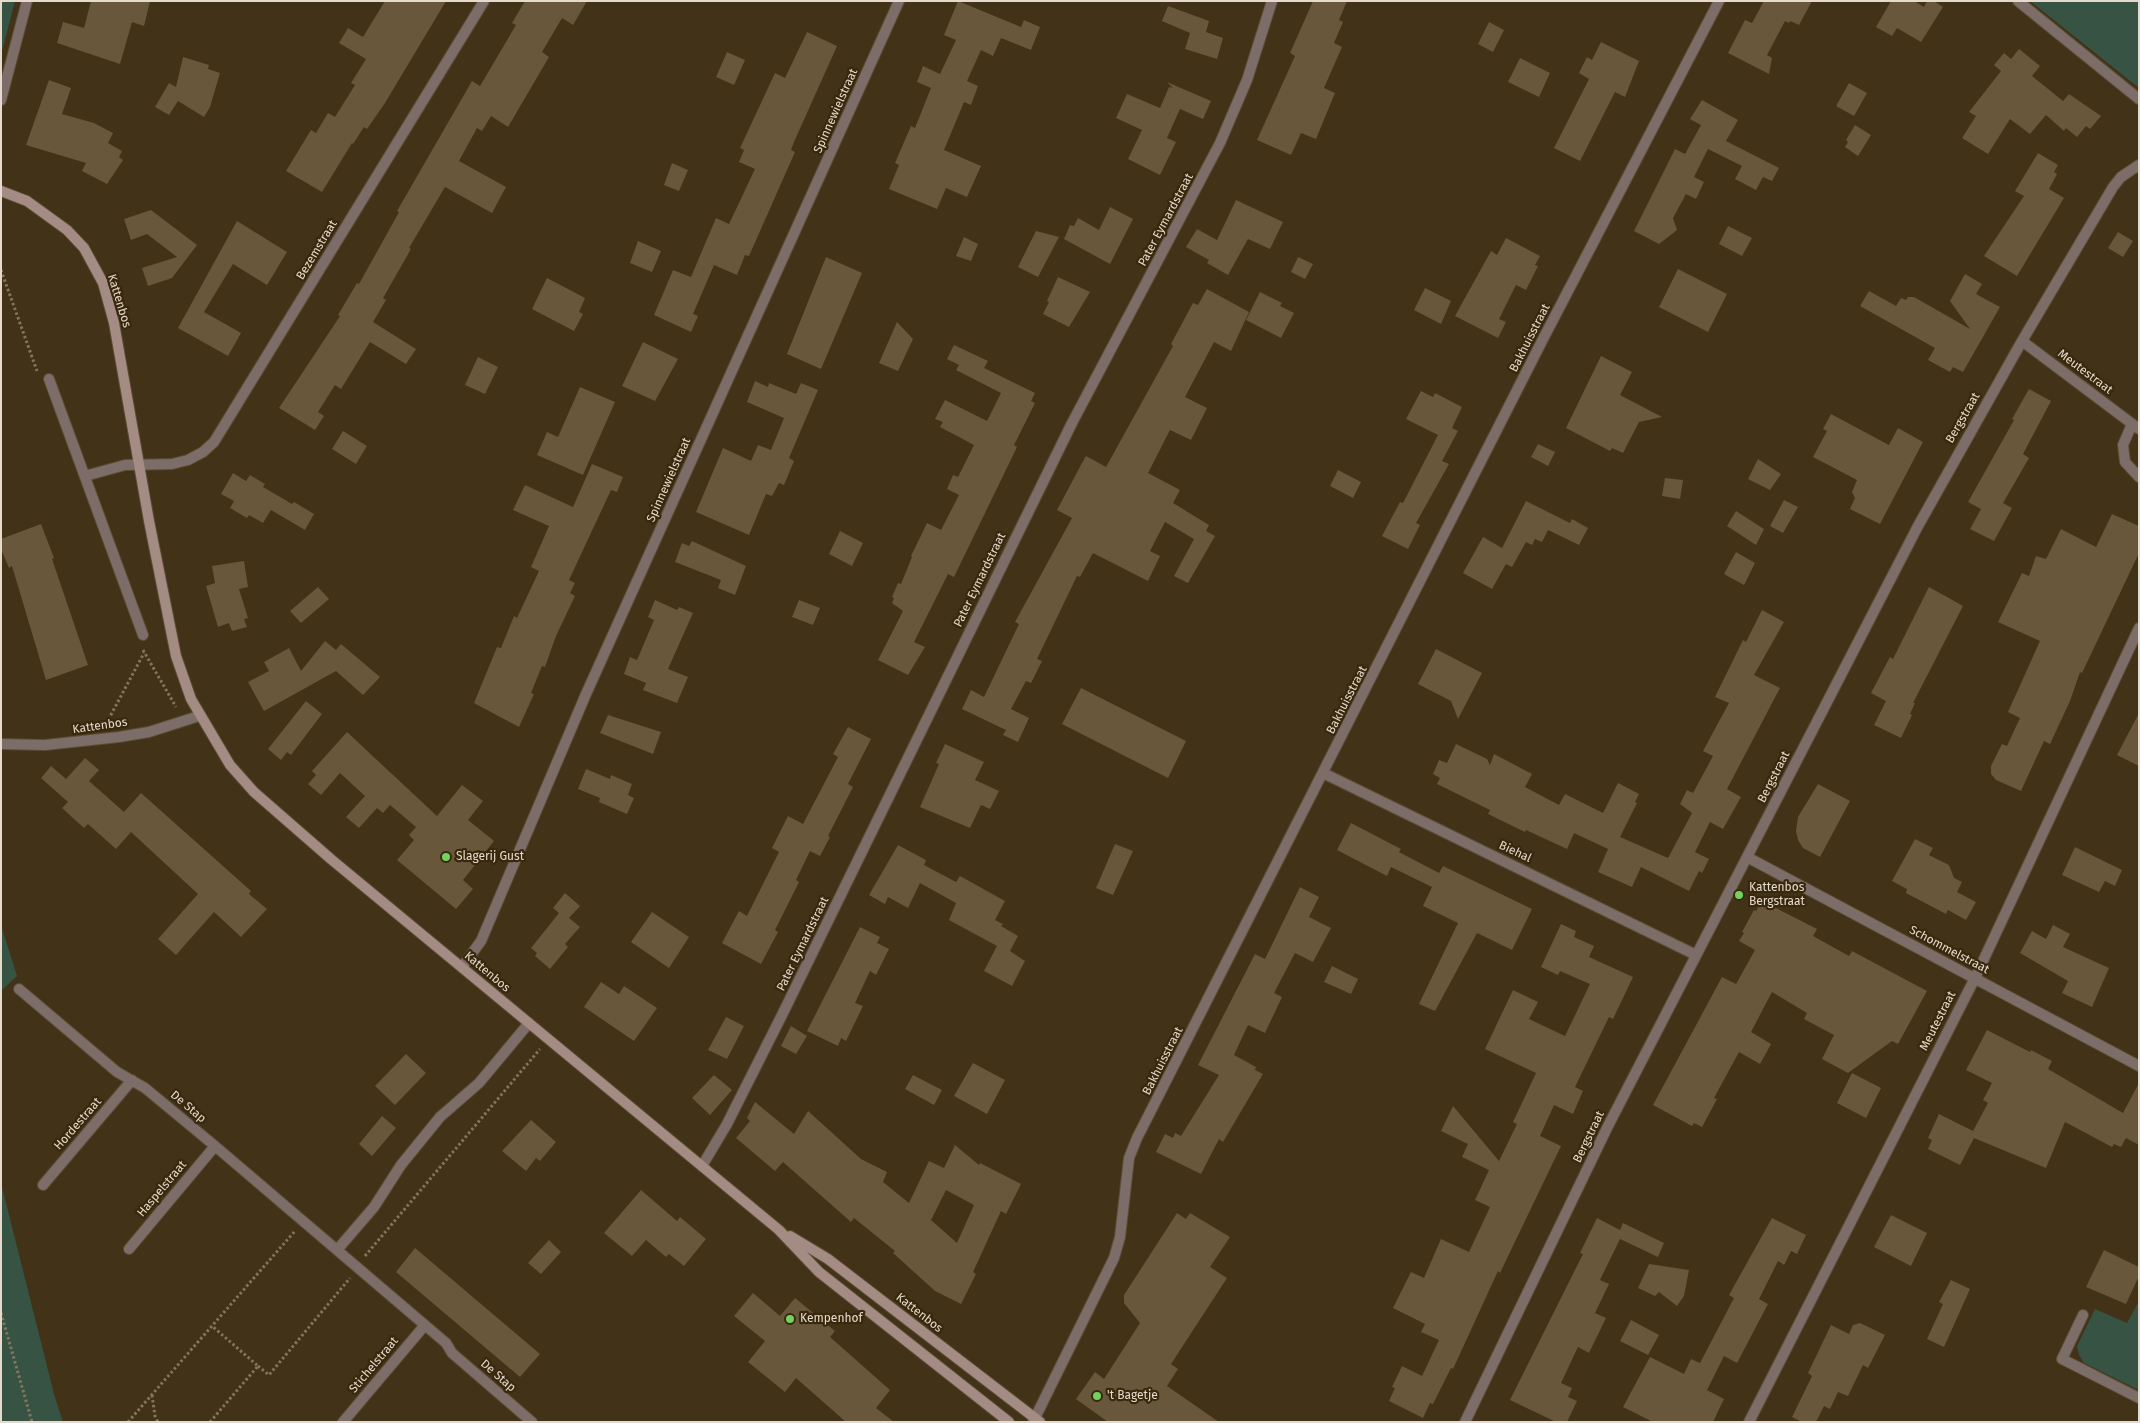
<!DOCTYPE html>
<html>
<head>
<meta charset="utf-8">
<style>
	body { margin:0 }
	#map { position:relative; width:2140px; height:1423px; overflow:hidden; background:#423217; font-family:"Fira Sans",sans-serif }
	canvas { display:block }
	.frame { position:absolute; inset:0; border:2px solid #e5dacb; pointer-events:none }
</style>
</head>
<body>
<div id="map">
<canvas width="2140" height="1423"></canvas>
<div class="frame"></div>
</div>
<script>
const ctx = document.querySelector('canvas').getContext('2d');
ctx.lineJoin = 'round';
function fill(path, color) {
  ctx.fillStyle = color;
  ctx.fill(path, 'evenodd');
}
function poly(rows) {
  const path = new Path2D();
  for (const r of rows) {
    path.moveTo(r[0], r[1]);
    for (let i = 2; i < r.length; i += 2) path.lineTo(r[i], r[i + 1]);
  }
  return path;
}
function stroke(path, color, width, dash) {
  ctx.strokeStyle = color;
  ctx.lineWidth = width;
  ctx.lineCap = dash ? 'butt' : 'round';
  ctx.setLineDash(dash || []);
  ctx.stroke(path);
}
function drawText(font, color, halo, rows, align = 'center') {
  ctx.font = font + ' "Fira Sans",sans-serif';
  ctx.lineWidth = 4.5;
  ctx.setLineDash([]);
  ctx.textBaseline = 'middle';
  ctx.strokeStyle = halo;
  ctx.fillStyle = color;
  for (const [text, x, y, turn = 0] of rows) {
    ctx.save();
    ctx.translate(x, y);
    ctx.rotate((+turn || 0) * Math.PI / 180);
    ctx.textAlign = isNaN(turn) ? turn : align;
    if (halo) ctx.strokeText(text, 0, 0);
    ctx.fillText(text, 0, 0);
    ctx.restore();
  }
}
const green = poly([
	[1,1,15,1,1,55],
	[2030,1,2139,1,2139,88],
	[1,925,17,976,1,991],
	[1,1183,54,1394,63,1422,1,1422],
	[2139,1301,2139,1390,2084,1363,2079,1355,2077,1346,2095,1309,2127,1323]
]);
const building = poly([
	[91,1,150,1,144,26,132,22,120,64,57,43,63,22,84,28],
	[385,1,446,1,385,103,367,129,364,127,353,144,352,143,322,192,286,171,311,130,316,133,328,113,335,117,355,85,351,83,366,59,339,43,348,28,363,37],
	[525,1,587,1,573,25,562,18,542,52,549,57,508,127,491,116,482,131,477,128,459,161,506,187,492,213,445,187,409,248,411,249,383,298,386,300,373,322,416,349,406,364,370,342,341,389,335,385,318,412,324,416,315,430,279,408,340,316,338,315,357,283,359,284,399,212,397,211,472,81,480,86,516,25,512,23],
	[958,1,1021,27,1024,20,1040,27,1031,50,1001,38,993,56,981,50,967,81,978,86,971,105,964,102,944,150,981,166,967,197,946,188,937,209,889,189,899,165,895,163,911,126,915,128,931,88,917,82,923,66,940,74,956,40,944,35],
	[1313,1,1347,1,1339,20,1343,22,1334,43,1342,47,1324,88,1335,93,1316,139,1301,133,1291,155,1257,140,1295,56,1290,53],
	[1764,1,1812,1,1799,25,1790,21,1789,23,1785,21,1767,55,1772,58,1769,74,1728,53,1745,20,1752,23],
	[1891,1,1914,1,1924,7,1927,1,1934,1,1943,7,1921,42,1897,28,1892,36,1876,27],
	[1168,6,1209,21,1206,32,1223,38,1217,59,1185,49,1190,33,1162,21],
	[1489,22,1504,30,1493,52,1478,44],
	[807,32,837,46,794,142,791,150,795,152,749,256,745,255,737,275,714,265,693,314,698,316,691,332,654,315,673,270,691,277,716,218,729,224,755,169,739,162,744,150,740,148,775,73,785,78],
	[1601,42,1639,61,1625,97,1615,92,1580,161,1554,148,1589,79,1579,73,1587,57,1592,60],
	[2019,49,2040,66,2032,76,2063,101,2069,94,2101,116,2090,129,2086,126,2077,137,2066,128,2064,131,2046,115,2030,134,2010,119,1988,154,1962,138,1976,116,1969,112,2001,71,1994,65,2004,53,2011,59],
	[727,52,745,60,734,85,716,77],
	[183,57,209,65,208,69,220,73,210,107,204,117,178,101,169,115,155,107,169,83,176,87],
	[1520,58,1550,73,1539,97,1508,82],
	[49,80,71,88,62,114,94,123,113,133,108,143,122,151,119,157,123,160,107,184,82,171,86,163,26,145],
	[1167,82,1211,101,1203,119,1180,109,1167,138,1176,142,1160,175,1128,159,1142,130,1116,118,1127,94,1160,108,1169,87,1173,88],
	[1849,83,1867,93,1854,116,1836,106],
	[1702,100,1738,120,1726,141,1779,168,1772,181,1763,177,1756,190,1735,179,1742,166,1708,149,1694,177,1704,182,1696,199,1686,194,1673,218,1677,230,1659,244,1634,231,1675,149,1685,154,1701,125,1690,119],
	[1855,125,1871,135,1858,156,1845,147,1848,142,1846,140],
	[2038,153,2058,165,2054,172,2057,174,2049,189,2064,198,2017,276,1984,256,2024,196,2015,191],
	[672,163,688,170,679,191,664,185],
	[1236,200,1283,222,1270,249,1248,239,1228,275,1207,263,1209,260,1186,247,1197,229,1217,240],
	[1110,207,1133,219,1110,264,1064,239,1070,225,1074,226,1078,218,1099,230],
	[151,210,197,245,172,278,148,286,142,268,177,257,147,234,131,240,124,219],
	[237,221,287,252,267,285,233,264,204,312,241,333,228,356,178,328],
	[1728,226,1752,238,1742,256,1719,244],
	[1036,231,1059,237,1038,277,1018,267],
	[2118,232,2133,241,2123,257,2108,248],
	[964,237,978,244,971,261,956,256],
	[1506,238,1540,256,1535,265,1538,266,1526,290,1516,285,1499,319,1506,322,1498,338,1455,316,1491,251,1497,255],
	[638,241,661,251,652,272,630,263],
	[826,257,862,273,821,369,787,354],
	[1298,257,1313,264,1305,279,1291,272],
	[1678,269,1727,294,1708,332,1659,307],
	[1965,274,1982,284,1976,294,2000,307,1963,372,1953,367,1950,372,1928,360,1935,348,1860,306,1869,291,1896,306,1901,298,1906,300,1908,297,1914,297,1970,329,1950,301],
	[1058,277,1090,292,1069,327,1043,314,1049,302,1047,301],
	[547,278,585,298,579,312,583,314,574,331,532,309],
	[1425,288,1451,301,1441,324,1414,310],
	[1207,289,1249,312,1231,351,1214,342,1185,397,1207,408,1191,440,1170,430,1148,473,1180,490,1173,503,1209,525,1206,531,1215,536,1188,583,1174,576,1194,539,1165,522,1150,551,1160,556,1148,581,1093,553,1080,577,1077,576,1037,659,1042,661,1031,683,1026,681,1011,709,1029,718,1018,742,1003,735,1006,730,962,709,971,690,984,697,1019,624,1015,622,1072,518,1057,510,1082,463,1086,456,1106,467,1173,346,1171,344,1193,303,1198,305],
	[1260,292,1282,303,1280,306,1294,313,1281,338,1246,320],
	[897,322,913,339,898,371,879,363],
	[643,342,678,359,655,401,622,386],
	[954,345,988,361,984,368,1035,393,1031,401,1035,403,1014,445,1017,447,954,577,948,574,914,642,925,647,908,675,878,660,903,611,892,603,894,598,892,597,898,583,901,584,912,557,911,556,927,523,941,530,959,495,947,489,953,475,958,477,974,445,940,427,943,422,935,419,945,400,987,421,1001,393,956,370,959,365,947,359],
	[1601,356,1632,372,1620,395,1662,417,1639,422,1623,453,1612,448,1610,451,1566,428],
	[478,357,498,367,485,394,465,385],
	[755,381,768,387,769,383,796,394,801,383,818,390,789,458,794,461,784,485,779,483,772,496,766,494,749,535,696,512,723,448,751,461,758,445,771,450,784,418,747,402],
	[580,387,615,402,583,475,537,455,547,432,558,437],
	[2029,389,2051,401,2023,454,2029,458,2003,503,2012,508,1994,541,1970,529,1981,509,1968,502,2014,420,2012,419],
	[1421,391,1433,397,1435,393,1462,407,1452,428,1458,431,1442,461,1449,464,1416,523,1420,525,1408,549,1382,536,1400,502,1403,503,1438,435,1406,419],
	[1831,414,1889,445,1898,428,1923,442,1880,524,1850,509,1855,498,1852,492,1857,480,1813,457,1827,431,1823,429],
	[343,431,367,446,356,464,332,449],
	[1538,444,1555,452,1548,466,1531,457],
	[1758,459,1781,474,1770,490,1748,479],
	[592,464,623,477,617,492,611,490,569,580,575,583,570,593,575,596,556,636,545,667,542,666,531,693,534,694,519,727,474,703,497,647,501,648,514,616,517,618,539,571,531,567,549,526,513,510,525,485,573,507],
	[1338,470,1361,482,1353,498,1330,486],
	[233,473,246,481,250,475,265,484,263,487,292,504,294,502,314,514,305,530,271,510,263,523,249,515,247,518,230,508,234,501,221,494],
	[1665,478,1683,480,1680,499,1662,496],
	[1784,500,1798,507,1783,533,1770,526],
	[1526,501,1570,523,1572,519,1588,528,1579,545,1548,530,1542,542,1535,539,1532,545,1526,542,1512,567,1506,564,1492,589,1463,573,1483,537,1502,548],
	[1736,511,1764,529,1756,545,1727,526],
	[2112,514,2139,526,2139,553,2082,673,2080,672,2070,701,2050,744,2044,741,2021,791,1996,780,1991,774,1991,766,2002,744,2007,746,2020,718,2008,712,2040,641,1998,622,2022,573,2029,576,2036,556,2046,559,2061,529,2096,547],
	[41,524,54,558,52,559,88,665,46,680,12,566,9,568,1,549,1,539],
	[840,531,863,543,852,566,829,554],
	[692,541,746,566,735,595,718,588,721,580,675,562,682,543,689,546],
	[1736,552,1755,563,1744,585,1724,574],
	[244,561,248,587,239,589,248,618,244,619,247,627,232,631,229,623,218,627,206,586,215,583,212,566],
	[318,587,329,599,301,623,290,611],
	[1929,587,1963,606,1913,703,1915,703,1910,714,1912,715,1901,738,1874,725,1886,701,1871,693,1890,657,1893,659],
	[655,600,677,610,679,607,693,613,668,669,688,677,677,703,643,690,646,683,624,674,630,657,637,660,654,620,648,617],
	[799,600,820,608,813,625,792,617],
	[1762,610,1784,622,1754,675,1780,688,1727,789,1741,797,1723,829,1710,822,1695,852,1709,859,1702,873,1699,871,1689,891,1641,867,1632,887,1598,872,1608,849,1574,833,1567,849,1526,830,1525,832,1488,814,1490,810,1437,784,1440,778,1433,774,1439,760,1447,763,1456,744,1487,759,1490,765,1494,754,1532,774,1525,787,1559,805,1565,794,1603,813,1618,783,1639,794,1635,802,1637,803,1620,837,1668,858,1692,813,1680,804,1687,790,1693,793,1713,756,1703,751,1729,703,1715,697,1743,640,1746,642],
	[325,641,336,650,341,644,380,677,363,695,336,671,264,711,248,682,269,671,264,662,289,648,301,671],
	[1436,649,1482,673,1458,719,1451,701,1418,684],
	[1081,688,1186,741,1168,778,1062,724],
	[306,701,322,714,291,755,287,752,281,760,268,749],
	[2139,713,2139,766,2117,755],
	[608,715,661,732,653,754,600,733],
	[848,727,871,739,848,784,853,787,828,836,830,837,820,856,810,851,796,880,799,882,775,930,778,932,761,964,722,943,739,911,747,916,779,852,772,848,788,816,803,824,838,757,833,754],
	[347,732,437,816,462,785,483,801,468,820,494,841,463,880,473,889,456,909,397,860,414,840,409,835,416,827,390,805,383,813,377,808,359,828,346,817,365,796,340,773,321,795,308,784,316,775,312,771],
	[945,744,984,762,975,780,999,791,990,809,981,805,970,828,920,807,939,764,936,763],
	[85,758,99,770,89,781,124,812,141,793,251,891,249,894,267,909,241,937,214,912,176,955,158,939,198,894,131,832,116,849,88,824,84,828,62,808,68,802,41,778,51,766,66,779],
	[586,769,610,779,611,775,632,784,628,795,634,798,627,814,599,802,600,798,578,789],
	[1818,784,1850,801,1820,857,1803,848,1798,840,1796,831,1798,817],
	[1351,823,1401,849,1399,852,1439,873,1443,866,1532,909,1512,950,1477,933,1435,1011,1419,1004,1458,923,1423,906,1432,887,1391,867,1387,876,1337,850],
	[1915,839,1933,848,1929,855,1949,865,1954,878,1962,882,1957,892,1976,902,1966,920,1948,910,1946,914,1906,893,1907,889,1892,881],
	[1115,844,1133,851,1113,895,1096,888],
	[898,845,926,860,924,865,956,882,960,876,1005,901,995,920,1003,924,1001,926,1018,936,1010,951,1025,961,1012,986,984,971,997,946,949,920,956,903,920,883,908,908,888,897,885,904,869,895],
	[2075,847,2122,870,2115,886,2105,881,2099,892,2062,875],
	[1300,887,1319,897,1309,917,1331,928,1313,962,1295,953,1274,993,1282,997,1265,1033,1248,1025,1234,1055,1256,1067,1255,1070,1263,1074,1223,1142,1219,1139,1201,1174,1156,1152,1165,1134,1173,1138,1175,1133,1181,1136,1219,1075,1198,1065,1255,954,1265,959],
	[565,893,580,906,569,918,580,927,565,944,568,947,550,969,535,956,537,953,531,948,559,913,553,908],
	[1762,901,1817,929,1813,936,1849,956,1852,951,1927,991,1898,1044,1892,1041,1848,1073,1822,1059,1834,1035,1804,1019,1807,1013,1772,992,1751,1032,1771,1044,1760,1064,1739,1052,1714,1098,1717,1099,1702,1127,1694,1123,1692,1126,1653,1105,1722,977,1736,984,1755,950,1739,941,1744,933,1742,932,1754,910,1756,911],
	[652,912,689,937,669,968,631,942],
	[1561,924,1576,931,1574,937,1594,946,1589,957,1633,977,1613,1019,1609,1017,1575,1087,1583,1091,1573,1114,1554,1105,1540,1136,1561,1146,1500,1273,1498,1271,1453,1369,1451,1368,1433,1404,1430,1403,1423,1418,1389,1401,1395,1388,1392,1387,1402,1366,1422,1376,1439,1340,1421,1332,1425,1324,1393,1308,1411,1272,1424,1278,1441,1239,1469,1252,1490,1207,1475,1200,1489,1170,1462,1157,1468,1144,1441,1131,1453,1106,1499,1161,1517,1124,1513,1122,1536,1073,1485,1049,1513,990,1538,1002,1529,1019,1565,1036,1590,984,1560,971,1558,975,1541,967],
	[2053,925,2070,934,2063,947,2109,968,2092,1007,2062,993,2068,981,2020,953,2032,931,2046,939],
	[860,927,880,937,877,943,889,949,876,975,870,971,855,1003,863,1006,846,1041,841,1038,838,1046,807,1031],
	[1332,966,1358,979,1351,994,1324,982],
	[601,982,619,994,624,986,657,1008,634,1041,584,1007],
	[726,1017,744,1026,727,1059,708,1050],
	[791,1026,807,1036,796,1054,781,1046],
	[1987,1030,2030,1052,2031,1050,2052,1061,2048,1069,2123,1113,2139,1083,2139,1145,2126,1138,2121,1147,2114,1144,2112,1147,2065,1122,2046,1168,1974,1138,1960,1165,1928,1149,1932,1140,1928,1138,1939,1114,1973,1131,1988,1103,1983,1100,1992,1083,1966,1070],
	[406,1054,426,1073,395,1105,375,1086],
	[973,1063,1005,1080,987,1114,954,1096],
	[1852,1073,1881,1088,1866,1118,1837,1103],
	[714,1075,732,1090,710,1115,692,1098],
	[913,1075,942,1090,934,1105,905,1089],
	[755,1102,794,1134,808,1111,861,1159,887,1172,883,1182,909,1203,929,1161,944,1168,955,1145,979,1165,980,1163,1021,1184,1006,1214,1001,1211,973,1272,976,1274,961,1304,935,1291,893,1253,895,1251,854,1218,851,1222,783,1162,775,1171,736,1138,750,1121,747,1118],
	[946,1190,974,1205,957,1243,931,1220],
	[382,1116,396,1128,372,1156,359,1144],
	[531,1120,556,1142,540,1161,536,1158,526,1171,502,1151],
	[641,1190,677,1221,680,1217,706,1239,684,1266,669,1254,666,1257,646,1240,632,1256,604,1233],
	[1177,1213,1186,1219,1190,1213,1230,1237,1210,1267,1227,1278,1171,1364,1178,1369,1167,1386,1219,1422,1108,1422,1076,1399,1095,1372,1104,1379,1140,1323,1124,1303,1124,1295],
	[1891,1215,1927,1233,1911,1266,1874,1247],
	[1597,1218,1620,1230,1623,1223,1664,1243,1658,1257,1620,1239,1600,1280,1609,1284,1595,1313,1606,1318,1589,1353,1578,1347,1561,1383,1572,1388,1568,1397,1577,1401,1567,1422,1556,1422,1510,1400,1583,1254,1580,1253],
	[1772,1218,1806,1235,1797,1254,1791,1251,1784,1265,1778,1261,1759,1299,1768,1304,1737,1363,1724,1356,1707,1390,1724,1399,1713,1422,1653,1422,1623,1407,1650,1357,1684,1374,1691,1359,1700,1363,1734,1298,1729,1295],
	[549,1240,561,1252,541,1274,528,1263],
	[415,1248,540,1354,520,1377,396,1272],
	[2104,1250,2139,1267,2139,1276,2126,1304,2086,1287],
	[1649,1264,1689,1270,1684,1296,1677,1306,1659,1292,1655,1296,1638,1288],
	[1951,1280,1970,1289,1944,1347,1927,1339,1943,1304,1939,1302],
	[753,1293,780,1316,795,1298,835,1331,830,1337,890,1390,876,1408,894,1422,846,1422,796,1378,785,1392,748,1362,765,1341,734,1316],
	[1631,1320,1659,1335,1648,1355,1620,1341],
	[1860,1323,1885,1335,1868,1368,1863,1365,1848,1396,1838,1392,1830,1409,1824,1406,1816,1422,1802,1422,1792,1417,1812,1376,1808,1373,1831,1325,1849,1334,1853,1325]
]);
const path = poly([
	[1,270,37,371],
	[143,650,176,707],
	[106,724,144,653],
	[365,1256,540,1049],
	[1,1313,32,1422],
	[258,1366,269,1375,350,1278],
	[152,1395,155,1416,158,1422],
	[128,1422,295,1231],
	[210,1422,258,1366,212,1326]
]);
const street = poly([
	[2018,1,2139,99],
	[1,100,27,1],
	[2022,341,2139,429],
	[49,379,143,635],
	[2132,424,2123,445,2125,462,2139,477],
	[85,476,125,465,172,464,188,460,203,452,214,442,484,1],
	[1,744,45,745,119,737,149,732,199,716],
	[1323,773,1696,955],
	[1747,857,2139,1066],
	[462,967,481,941,586,694,899,1],
	[19,989,117,1072,145,1088,215,1146,446,1343,452,1353,532,1422],
	[702,1166,727,1124,782,1015,1072,423,1220,143,1247,80,1272,1],
	[43,1185,132,1080],
	[129,1249,215,1146],
	[337,1250,374,1207,401,1165,440,1117,479,1083,529,1023],
	[2083,1315,2062,1359,2139,1398],
	[343,1422,425,1325],
	[1033,1422,1114,1258,1120,1237,1129,1158,1137,1138,1542,341,1719,1],
	[1465,1422,1608,1126,1918,526,2022,341,2113,187,2121,177,2139,165],
	[1749,1422,1975,978,2139,628]
]);
const secondary = poly([
	[1,191,27,201,67,230,84,248,103,283,114,323,149,521,176,656,191,699,230,765,254,792,332,860,779,1230,819,1272,1009,1422],
	[790,1236,828,1259,1040,1422]
]);
const markers = [
	[446,857,5,"#73d25d"],
	[1739,895,5,"#73d25d"],
	[790,1319,5,"#73d25d"],
	[1097,1396,5,"#73d25d"]
];
const streetNames = [
	["Spinnewielstraat",836,111,-66],
	["Pater Eymardstraat",1166,220,-62],
	["Bezemstraat",317,250,-59],
	["Kattenbos",119,301,73],
	["Bakhuisstraat",1530,338,-63],
	["Meutestraat",2085,372,37],
	["Bergstraat",1963,418,-60],
	["Spinnewielstraat",669,480,-66],
	["Pater Eymardstraat",980,580,-64],
	["Bakhuisstraat",1347,700,-63],
	["Kattenbos",100,726,-8],
	["Bergstraat",1774,777,-63],
	["Biehal",1515,852,25],
	["Pater Eymardstraat",803,944,-64],
	["Schommelstraat",1949,950,28],
	["Kattenbos",487,972,40],
	["Meutestraat",1938,1021,-63],
	["Bakhuisstraat",1163,1061,-63],
	["De Stap",188,1107,40],
	["Hordestraat",78,1124,-49],
	["Bergstraat",1589,1137,-64],
	["Haspelstraat",162,1189,-50],
	["Kattenbos",919,1313,38],
	["Stichelstraat",374,1365,-50],
	["De Stap",498,1376,41]
];
const poiNames = [
	["Slagerij Gust",456,857],
	["Kattenbos",1749,888],
	["Bergstraat",1749,902],
	["Kempenhof",800,1319],
	["'t Bagetje",1107,1396]
];
fill(green, '#365344');
fill(building, '#68573b');
stroke(street, '#5c4d34', 12);
stroke(secondary, '#5c4d34', 12);
stroke(path, '#83755e', 3, [2.5, 2.5]);
stroke(street, '#7d6d68', 10);
stroke(secondary, '#a48c84', 10);
for (const [x, y, r, color] of markers) {
  const dot = new Path2D();
  dot.arc(x, y, r, 0, 2 * Math.PI);
  ctx.fillStyle = color;
  ctx.fill(dot);
  stroke(dot, '#38280d', 2);
}
drawText('12px', '#e5dacb', '#38280d', streetNames);
drawText('12px', '#e5dacb', '#38280d', poiNames, 'left');
</script>
</body>
</html>
